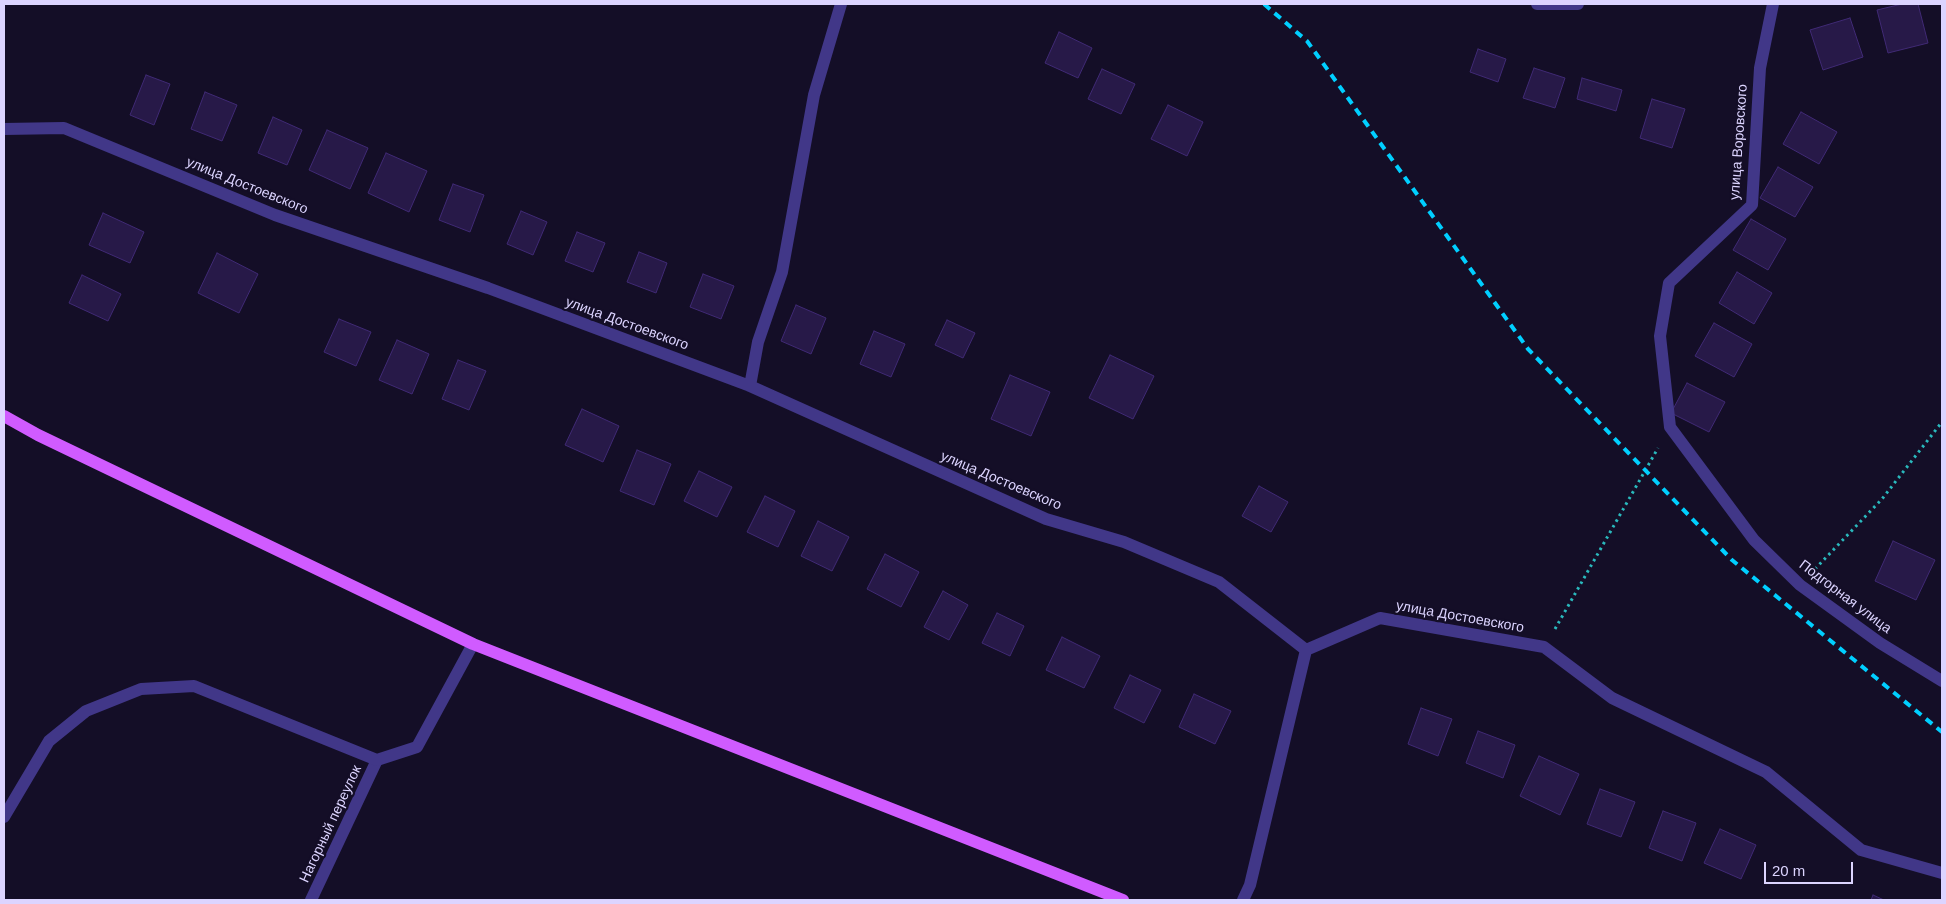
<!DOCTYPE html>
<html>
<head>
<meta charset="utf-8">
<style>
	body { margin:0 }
	#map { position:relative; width:1946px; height:904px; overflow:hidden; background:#140e27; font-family:Helvetica,sans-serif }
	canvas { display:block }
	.frame { position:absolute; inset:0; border:5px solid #dcd4ff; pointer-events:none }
	.scale { position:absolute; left:1764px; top:862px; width:89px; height:22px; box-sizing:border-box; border:2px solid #dcd4ff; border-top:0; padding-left:6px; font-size:15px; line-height:18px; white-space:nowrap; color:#dcd4ff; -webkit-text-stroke:4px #140e27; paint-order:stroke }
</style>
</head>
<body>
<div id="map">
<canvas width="1946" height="904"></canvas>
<div class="frame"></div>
<div class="scale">20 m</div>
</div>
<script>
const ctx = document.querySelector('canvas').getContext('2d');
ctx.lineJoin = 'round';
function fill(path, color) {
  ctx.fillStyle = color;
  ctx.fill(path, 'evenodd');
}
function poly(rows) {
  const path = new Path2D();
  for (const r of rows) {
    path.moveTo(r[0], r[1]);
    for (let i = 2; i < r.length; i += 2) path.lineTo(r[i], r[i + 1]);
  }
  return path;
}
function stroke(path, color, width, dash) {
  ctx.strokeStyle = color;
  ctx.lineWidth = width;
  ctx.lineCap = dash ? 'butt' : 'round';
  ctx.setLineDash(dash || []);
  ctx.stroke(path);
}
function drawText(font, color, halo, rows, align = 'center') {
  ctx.font = font + ' Helvetica,sans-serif';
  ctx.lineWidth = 4.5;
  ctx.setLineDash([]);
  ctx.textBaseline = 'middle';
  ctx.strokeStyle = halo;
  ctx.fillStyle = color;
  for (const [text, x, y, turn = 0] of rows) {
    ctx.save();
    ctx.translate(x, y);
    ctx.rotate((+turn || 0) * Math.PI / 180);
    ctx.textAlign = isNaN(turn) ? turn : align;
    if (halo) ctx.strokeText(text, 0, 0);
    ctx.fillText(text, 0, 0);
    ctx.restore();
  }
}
const building = poly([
	[1902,4,1918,4,1928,43,1888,53,1877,10,1902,4],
	[1850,18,1863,57,1823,70,1810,30,1850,18],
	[1059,32,1092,48,1078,78,1045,63,1059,32],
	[1478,49,1506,59,1498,82,1470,72,1478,49],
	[1534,68,1565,78,1555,108,1523,98,1534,68],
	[1102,69,1135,84,1121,114,1088,99,1102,69],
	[146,75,170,84,154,125,130,115,146,75],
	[1582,78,1622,90,1616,111,1577,99,1582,78],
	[205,92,237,105,222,141,191,129,205,92],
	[1652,99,1685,109,1672,148,1640,138,1652,99],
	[1168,105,1203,122,1187,156,1151,139,1168,105],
	[1801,112,1837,132,1819,164,1783,144,1801,112],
	[273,117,302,130,287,165,258,153,273,117],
	[327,130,368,148,350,189,309,170,327,130],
	[386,153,427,171,409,212,368,193,386,153],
	[1778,167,1813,187,1795,217,1760,198,1778,167],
	[453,184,484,195,470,232,439,220,453,184],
	[521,211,547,222,533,255,507,244,521,211],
	[103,213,144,232,130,263,89,245,103,213],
	[1751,219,1786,239,1768,270,1733,250,1751,219],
	[577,232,605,243,593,272,565,261,577,232],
	[639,252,667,263,656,293,627,282,639,252],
	[217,253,258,274,239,313,198,293,217,253],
	[1737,272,1772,293,1754,324,1719,303,1737,272],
	[703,274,734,286,721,319,690,307,703,274],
	[82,275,121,294,108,321,69,303,82,275],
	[796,305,826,318,811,354,781,341,796,305],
	[339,319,371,332,356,366,324,352,339,319],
	[947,320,975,333,963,358,935,345,947,320],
	[1714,323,1752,344,1734,377,1695,356,1714,323],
	[874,331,905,344,891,377,860,364,874,331],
	[397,340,429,354,412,394,379,380,397,340],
	[1110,355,1154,376,1133,419,1089,398,1110,355],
	[458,360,486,371,469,410,442,399,458,360],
	[1010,375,1050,392,1031,436,991,419,1010,375],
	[1687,383,1725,402,1709,432,1671,413,1687,383],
	[582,409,619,426,603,462,565,445,582,409],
	[637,450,671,464,654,505,620,491,637,450],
	[699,471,732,487,717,517,684,501,699,471],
	[1259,486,1288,502,1271,532,1242,516,1259,486],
	[765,496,795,511,778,547,747,532,765,496],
	[818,521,849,537,832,571,801,556,818,521],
	[1893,541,1935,560,1916,600,1875,581,1893,541],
	[885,554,919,572,901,607,867,589,885,554],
	[943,591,968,605,949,640,924,627,943,591],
	[997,613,1024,626,1010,656,982,643,997,613],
	[1062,637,1100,656,1084,688,1046,670,1062,637],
	[1130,675,1161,690,1144,723,1114,708,1130,675],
	[1194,694,1231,711,1215,744,1179,727,1194,694],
	[1421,708,1452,719,1438,756,1408,744,1421,708],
	[1478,731,1515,745,1503,778,1466,763,1478,731],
	[1539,756,1579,774,1560,815,1520,796,1539,756],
	[1600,789,1635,802,1621,837,1587,824,1600,789],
	[1663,811,1696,823,1682,861,1649,848,1663,811],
	[1720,829,1756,845,1741,879,1704,863,1720,829],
	[1873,895,1884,900,1871,900,1873,895]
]);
const path = poly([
	[1815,569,1882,499,1942,422],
	[1555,629,1658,448]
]);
const service = poly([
	[311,900,377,760]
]);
const minor = poly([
	[1537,4,1578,4],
	[1773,4,1760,68,1752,205,1669,283,1660,336,1670,427,1754,540,1800,585,1880,643,1942,681],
	[4,129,64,128,275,215,488,288,750,386,1046,519,1124,542,1219,582,1306,650,1380,618,1544,647,1612,698,1766,772,1861,850,1942,873],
	[750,386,758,342,782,272,814,95,841,4],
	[4,817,49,741,86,711,141,689,194,686,377,760,417,747,473,644],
	[1243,900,1250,885,1306,650]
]);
const primary = poly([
	[4,416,38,435,473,644,1123,900]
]);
const rail = poly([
	[1264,4,1307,41,1528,349,1732,560,1942,732]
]);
const streetNames = [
	["улица Воровского",1739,142,-86],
	["улица Достоевского",247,186,22],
	["улица Достоевского",627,324,20],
	["улица Достоевского",1001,481,23],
	["Подгорная улица",1845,597,37],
	["улица Достоевского",1460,617,10],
	["Нагорный переулок",331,824,-65]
];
fill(building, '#271948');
stroke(building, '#402a75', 1);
stroke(path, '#2ab9bd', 3, [2.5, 4]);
stroke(service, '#413788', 12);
stroke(minor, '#413788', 12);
stroke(primary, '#d05bff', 12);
stroke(rail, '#00cfff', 4, [8, 6]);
drawText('14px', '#dcd4ff', '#140e27', streetNames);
</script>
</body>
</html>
